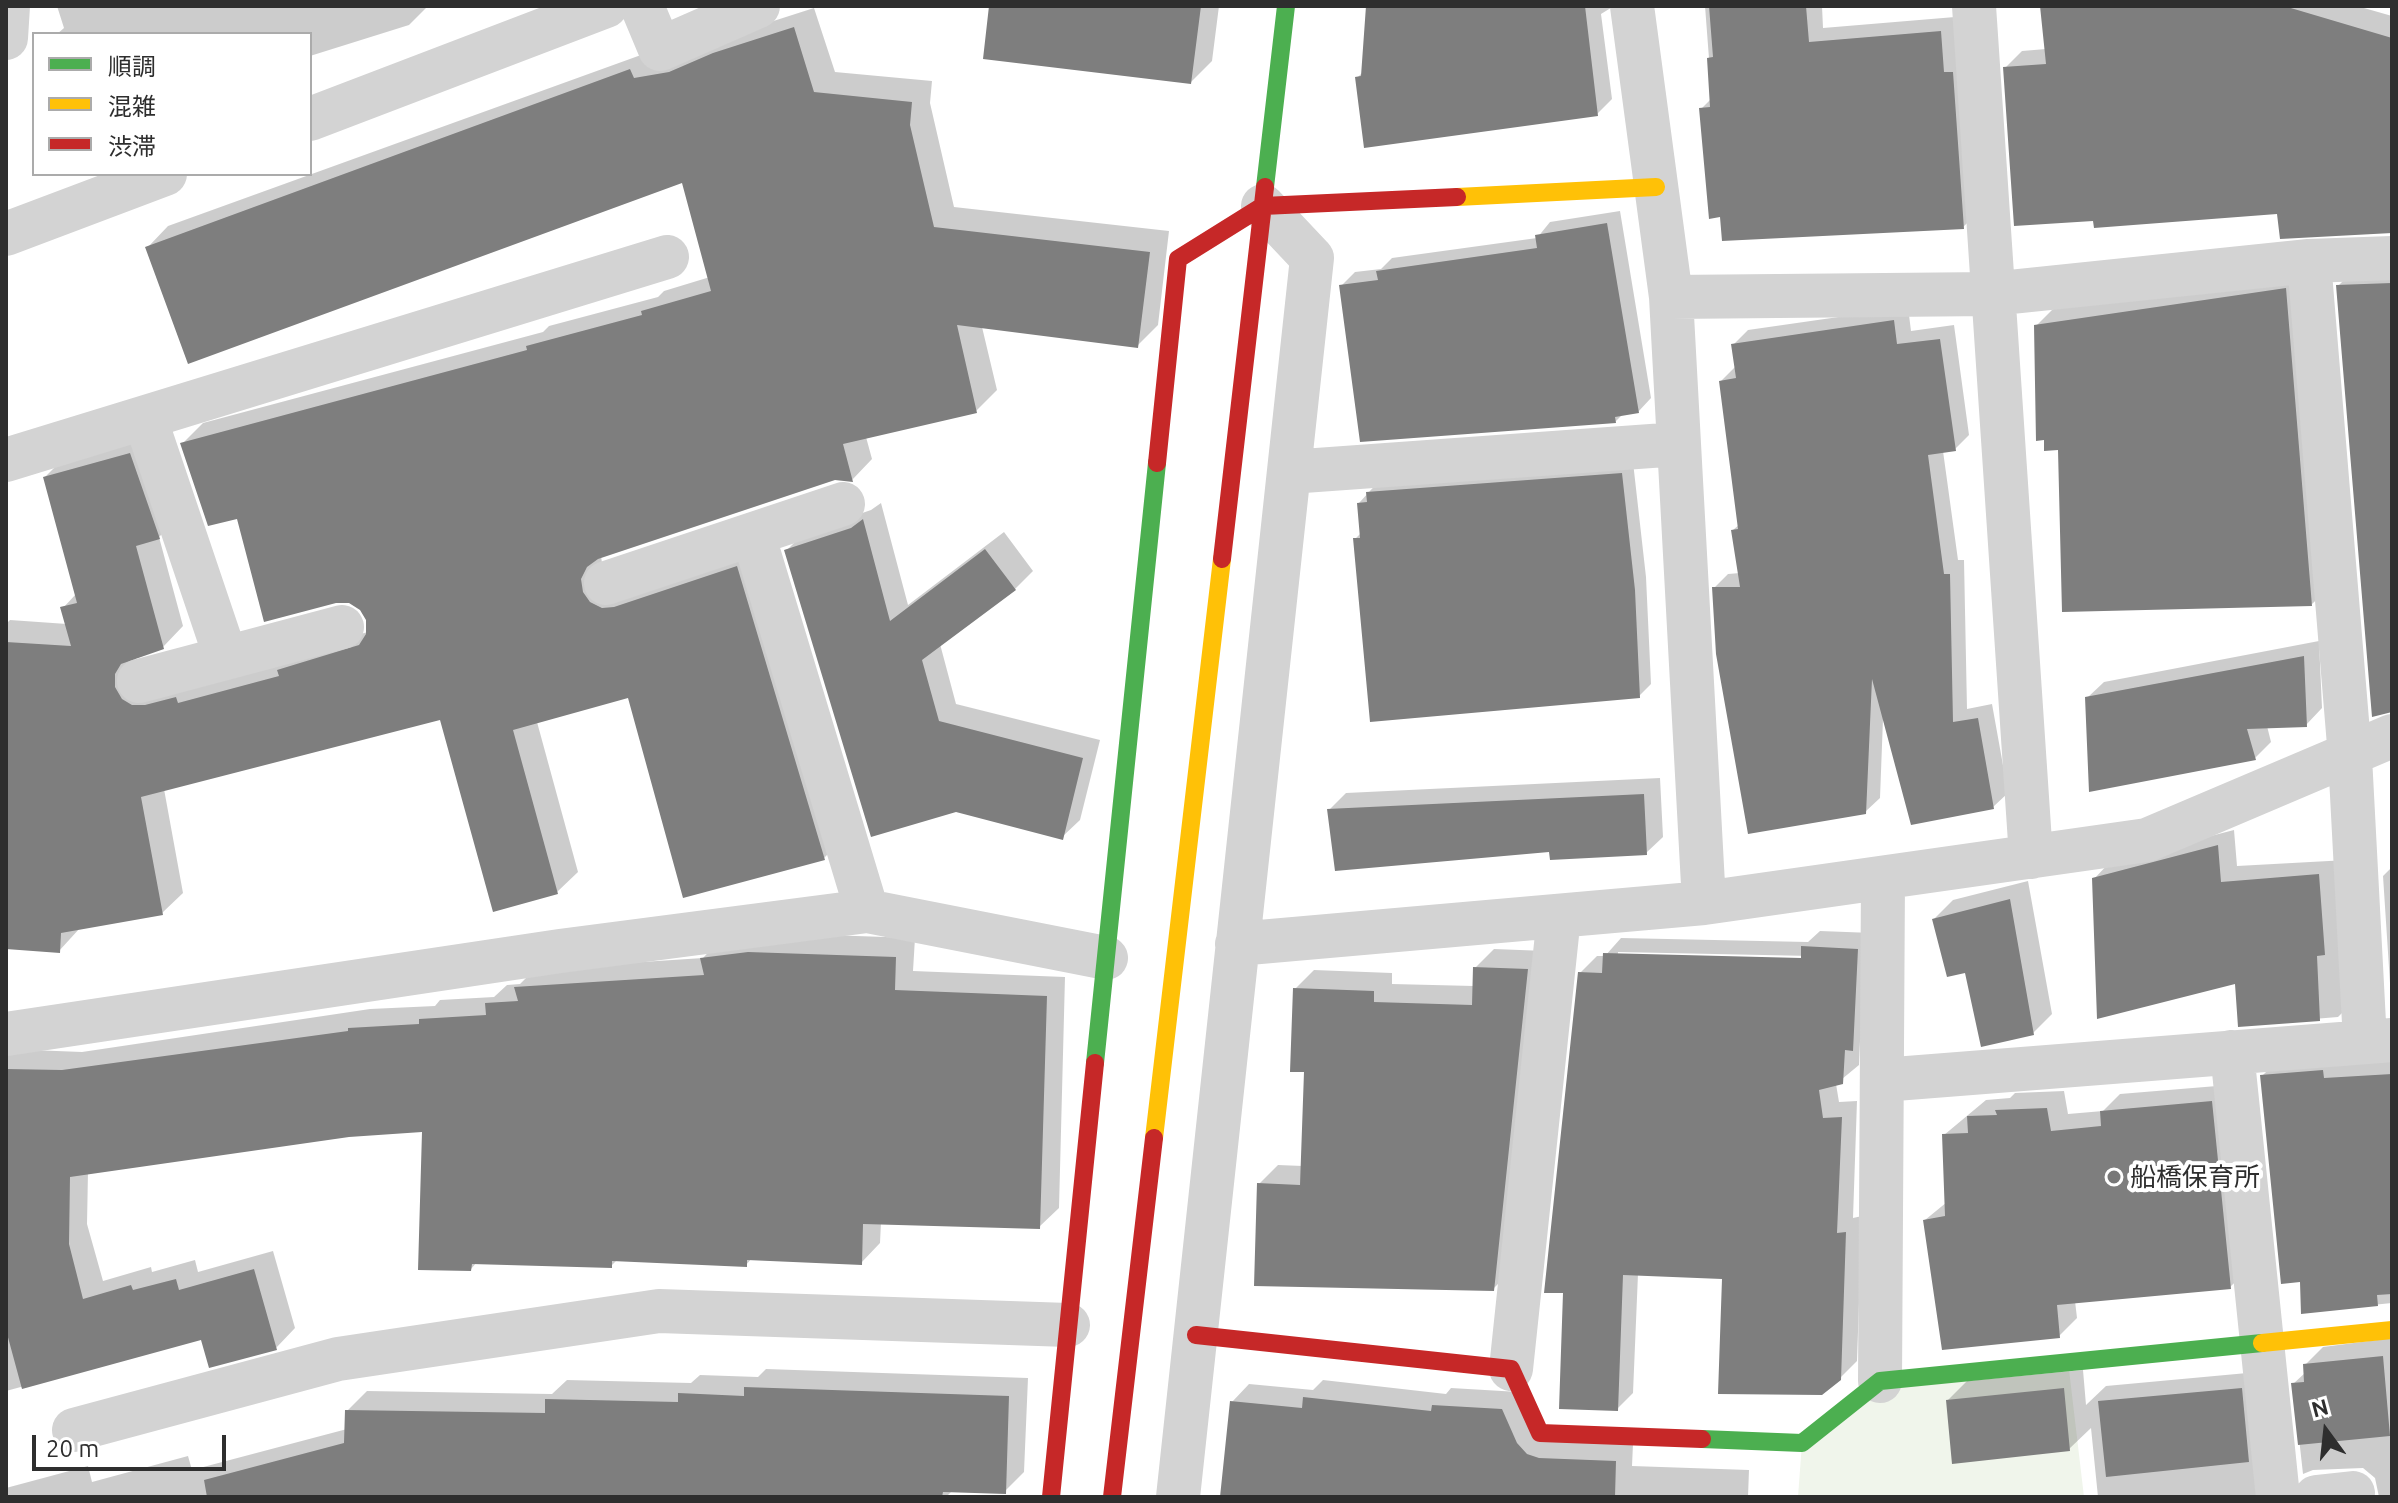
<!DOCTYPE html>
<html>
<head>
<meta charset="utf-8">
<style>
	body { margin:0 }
	#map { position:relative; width:2398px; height:1503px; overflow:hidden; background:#fff; font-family:Ubuntu,"Noto Sans JP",sans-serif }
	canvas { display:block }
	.frame { position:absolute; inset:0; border:8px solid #2e2e2e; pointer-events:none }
	.legend { position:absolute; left:32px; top:32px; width:280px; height:144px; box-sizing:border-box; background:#fff; border:2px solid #ababab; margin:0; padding:10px 14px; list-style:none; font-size:24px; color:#2e2e2e }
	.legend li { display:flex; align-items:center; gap:16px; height:40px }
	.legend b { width:40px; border:2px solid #ababab }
	.north { position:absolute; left:2286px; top:1391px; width:80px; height:80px; -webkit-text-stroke:6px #fff; paint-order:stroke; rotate:345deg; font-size:22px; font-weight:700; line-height:32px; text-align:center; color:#2e2e2e }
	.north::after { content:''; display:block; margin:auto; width:28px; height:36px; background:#2e2e2e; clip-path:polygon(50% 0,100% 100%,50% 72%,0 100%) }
	.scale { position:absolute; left:32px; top:1435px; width:194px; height:36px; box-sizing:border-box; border:4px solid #2e2e2e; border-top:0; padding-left:10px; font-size:24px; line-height:28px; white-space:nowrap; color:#2e2e2e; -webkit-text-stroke:6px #fff; paint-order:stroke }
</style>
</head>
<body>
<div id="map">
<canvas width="2398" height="1503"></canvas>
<div class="frame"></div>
<ul class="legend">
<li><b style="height:10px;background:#4caf50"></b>順調</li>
<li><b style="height:10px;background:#ffc107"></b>混雑</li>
<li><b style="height:10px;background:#c62828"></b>渋滞</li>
</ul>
<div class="north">N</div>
<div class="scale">20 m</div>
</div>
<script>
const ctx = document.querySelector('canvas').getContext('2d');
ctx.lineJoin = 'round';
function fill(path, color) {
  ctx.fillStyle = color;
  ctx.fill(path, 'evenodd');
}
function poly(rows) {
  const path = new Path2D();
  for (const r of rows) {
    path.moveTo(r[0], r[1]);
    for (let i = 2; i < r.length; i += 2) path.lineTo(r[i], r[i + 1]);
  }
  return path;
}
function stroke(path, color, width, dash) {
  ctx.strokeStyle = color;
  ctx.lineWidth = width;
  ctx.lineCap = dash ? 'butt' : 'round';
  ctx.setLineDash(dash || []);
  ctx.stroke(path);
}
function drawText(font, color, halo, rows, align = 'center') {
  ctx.font = font + ' Ubuntu,"Noto Sans JP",sans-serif';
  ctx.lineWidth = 8;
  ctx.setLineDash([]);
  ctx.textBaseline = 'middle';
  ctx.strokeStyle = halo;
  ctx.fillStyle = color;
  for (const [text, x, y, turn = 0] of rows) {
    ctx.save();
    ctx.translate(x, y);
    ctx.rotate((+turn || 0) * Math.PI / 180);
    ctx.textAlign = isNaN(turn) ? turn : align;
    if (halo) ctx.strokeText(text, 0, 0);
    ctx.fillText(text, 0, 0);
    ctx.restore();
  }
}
const green = poly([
	[2068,1361,2084,1497,1798,1497,1802,1443,1880,1381]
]);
const shadow = poly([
	[57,6,428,6,409,25,310,56,310,34,57,34,64,28],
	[991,6,1219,6,1212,61,1191,82],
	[1368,6,1614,6,1601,14,1612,99,1597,114,1357,78,1363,72],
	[1705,6,1822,6,1823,28,1955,17,1978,213,1963,227,1701,109,1712,98],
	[2042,6,2357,6,2392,16,2392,231,2279,212,2095,219,2005,68,2022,51,2046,49],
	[814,8,835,72,932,81,930,103,954,207,1169,231,1158,325,1137,346,982,327,997,390,976,411,866,437,872,459,852,480,835,478,601,556,603,570,757,546,845,837,824,858,630,696,537,722,578,872,557,892,442,718,164,789,183,893,162,913,80,928,59,951,6,947,6,624,10,620,67,624,63,608,76,594,45,477,66,456,151,434,179,517,159,537,183,626,163,647,135,654,135,667,300,650,368,632,368,621,362,609,238,516,182,444,203,423,543,332,549,326,658,297,664,291,710,277,683,180,148,247,168,226,652,51,736,33],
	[1620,211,1651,398,1638,412,1623,414,1615,422,1341,286,1355,272,1381,269,1392,258,1537,238,1550,222],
	[2392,266,2392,642,2338,286,2355,269],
	[2302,275,2329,588,2312,604,2046,438,2036,326,2053,309],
	[1908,307,1911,331,1954,325,1969,435,1955,449,1943,451,1958,560,1964,560,1967,709,1992,704,2008,793,1993,807,1883,719,1880,798,1865,812,1714,588,1728,574,1740,573,1733,530,1740,524,1721,381,1736,366,1733,345,1748,330],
	[1633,462,1646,577,1651,684,1639,696,1355,539,1361,533,1359,503,1380,480],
	[881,503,908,605,1004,532,1033,571,1015,589,940,644,956,704,1100,740,1080,820,1062,837,956,810,786,551,804,533,871,510],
	[2319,641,2322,708,2306,725,2267,726,2271,742,2255,758,2087,698,2104,682],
	[1660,778,1663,837,1646,853,1551,850,1329,810,1346,793],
	[2234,830,2237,866,2347,860,2354,1001,2338,1017,2240,1025,2237,981,2094,879,2110,862],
	[2392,867,2392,1014,2383,876],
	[2028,881,2052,1014,2033,1033,1934,919,1953,900],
	[1820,931,1873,933,1868,1032,1860,1041,1859,1065,1836,1084,1839,1102,1857,1101,1853,1218,1862,1216,1857,1361,1840,1378,1724,1277,1638,1274,1633,1393,1617,1409,1580,973,1597,956,1605,956,1621,938,1808,942],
	[1618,952,1811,956,1811,960,1618,956],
	[768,933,915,938,913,971,1065,977,1059,1208,1039,1227,881,1222,880,1243,861,1263,752,1258,746,1265,618,1259,611,1266,477,1262,471,1269,425,1130,349,1135,88,1172,87,1224,103,1281,151,1267,152,1272,195,1260,198,1272,273,1251,295,1328,276,1348,202,1338,6,1391,6,1049,82,1052,370,1009,435,1006,440,1000,494,997,507,985,520,984,535,969,703,958,721,939],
	[1494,949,1546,951,1512,1270,1493,1289,1259,1184,1278,1165,1303,1166,1306,1070,1295,989,1314,970,1392,973,1392,984,1474,986,1475,968],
	[2392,1050,2392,1303,2303,1312,2302,1280,2262,1076,2279,1059],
	[2229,1085,2248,1270,2230,1287,2075,1301,2077,1318,2059,1336,1925,1220,1947,1202,1944,1135,1986,1100,2010,1098,2015,1093,2064,1091,2068,1114,2103,1111,2120,1094],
	[2392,1338,2392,1497,2379,1497,2375,1478,2363,1468,2313,1470,2303,1474,2293,1384,2306,1372,2305,1365,2323,1347],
	[766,1369,1028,1378,1024,1472,1005,1491,953,1490,946,1497,6,1497,6,1488,88,1466,92,1482,188,1456,192,1470,347,1429,347,1411,367,1391,552,1394,567,1380,691,1383,700,1375,758,1377],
	[2083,1370,2086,1405,2106,1386,2258,1372,2278,1497,2098,1497,2091,1428,2069,1449,1948,1400,1967,1381],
	[1323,1380,1446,1394,1451,1388,1519,1392,1534,1426,1633,1444,1632,1466,1749,1470,1748,1497,1222,1497,1232,1402,1249,1384,1313,1390]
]);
const building = poly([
	[989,6,1201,6,1191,84,983,59],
	[1366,6,1585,6,1598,116,1364,148,1355,77,1361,76],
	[1709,6,1806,6,1809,42,1941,31,1944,72,1953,72,1964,229,1722,241,1720,217,1709,219,1699,108,1710,107,1707,58,1713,57],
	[2040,6,2284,6,2392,38,2392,233,2280,239,2277,214,2094,228,2093,221,2014,226,2003,67,2046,64],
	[794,27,814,92,912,102,910,125,934,227,1150,252,1138,348,957,325,977,413,843,444,853,482,835,480,598,559,587,567,581,579,583,592,590,602,602,608,614,607,737,566,825,860,683,898,628,698,513,730,558,894,493,912,440,720,141,797,163,915,61,933,60,953,6,949,6,642,71,646,60,607,77,603,43,477,130,453,160,539,136,546,164,649,121,664,115,674,115,687,122,699,132,705,145,705,176,697,178,703,279,676,277,670,359,645,366,634,366,620,360,610,349,603,336,603,264,622,237,519,208,526,180,443,527,350,526,346,642,315,641,311,711,291,682,183,188,364,145,247,630,69,634,78,669,72,713,53],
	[1607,223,1639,413,1615,417,1616,423,1360,442,1339,285,1378,280,1376,271,1537,248,1535,235],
	[2392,283,2392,712,2372,717,2336,285],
	[2286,288,2312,606,2062,612,2058,450,2044,451,2044,440,2036,441,2034,325],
	[1894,320,1897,344,1940,339,1956,451,1928,455,1944,574,1950,574,1953,722,1978,718,1994,809,1911,825,1872,679,1866,814,1748,834,1716,654,1712,587,1740,587,1731,530,1738,529,1719,381,1736,378,1731,344],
	[1622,473,1635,590,1640,698,1370,722,1353,538,1360,538,1357,503,1367,502,1366,492],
	[863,519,890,621,985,549,1016,590,922,660,939,721,1083,758,1063,840,956,812,871,837,784,550,851,528],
	[2304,656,2307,727,2247,729,2256,760,2089,792,2085,697],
	[1644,794,1647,855,1550,860,1549,852,1335,871,1327,809],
	[2218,845,2221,882,2319,874,2325,955,2317,956,2320,1021,2238,1027,2235,984,2097,1019,2092,878],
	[2010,899,2034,1035,1981,1047,1965,973,1947,977,1932,919],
	[1801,946,1858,949,1853,1051,1845,1050,1843,1084,1819,1090,1823,1118,1842,1117,1837,1233,1846,1232,1841,1380,1822,1395,1718,1394,1722,1279,1623,1275,1618,1411,1559,1409,1563,1293,1544,1293,1578,972,1602,973,1603,953,1801,958],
	[748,952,896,957,895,990,1047,996,1040,1229,863,1224,862,1265,747,1260,747,1267,612,1261,612,1268,472,1264,471,1271,418,1270,422,1132,349,1137,70,1177,69,1244,83,1299,131,1285,133,1290,176,1279,179,1290,254,1269,277,1350,209,1368,201,1340,22,1389,6,1330,6,1069,62,1070,348,1031,348,1028,419,1024,419,1019,486,1015,485,1003,518,1001,514,987,704,975,700,958],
	[1473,967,1528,969,1494,1291,1254,1286,1257,1183,1300,1185,1304,1072,1290,1072,1293,988,1374,991,1374,1002,1472,1005],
	[2323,1070,2324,1078,2392,1074,2392,1294,2377,1295,2378,1306,2301,1314,2300,1282,2281,1284,2260,1075],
	[2212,1101,2231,1289,2057,1305,2060,1338,1942,1350,1923,1220,1945,1216,1942,1134,1968,1133,1967,1116,1997,1115,1995,1110,2047,1108,2051,1131,2101,1126,2100,1111],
	[2383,1356,2390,1436,2298,1445,2291,1383,2304,1382,2303,1364],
	[744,1387,1009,1396,1006,1494,943,1492,942,1497,207,1497,204,1480,344,1443,345,1410,545,1413,545,1399,678,1402,678,1393,744,1396],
	[2064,1388,2070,1451,1952,1464,1946,1400],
	[2242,1388,2249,1462,2106,1477,2098,1401],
	[1303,1397,1431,1411,1432,1405,1502,1409,1517,1443,1527,1454,1539,1458,1616,1461,1615,1497,1220,1497,1230,1401,1302,1408]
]);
const street = poly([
	[642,6,660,49,758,6],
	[1632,6,1671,297,1704,903],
	[1974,6,2031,857],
	[6,38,8,6],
	[310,119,606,6],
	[6,234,165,174],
	[2309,261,2350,757,2365,1042],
	[1671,297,1991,294,2309,261,2392,258],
	[145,418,226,658],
	[6,460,667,257],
	[1289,472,1679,444],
	[753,534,867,911],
	[606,583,843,504],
	[139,681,342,627],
	[1237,944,1704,903,2147,840,2392,736],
	[6,1034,560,951,867,911,1106,958],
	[2232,1052,2278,1497],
	[1882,1080,2392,1040],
	[1511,1369,1559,916],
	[1880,1381,1883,878],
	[74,1430,338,1359,659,1311,1068,1325],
	[1178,1497,1312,258,1263,206],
	[2316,1497,2353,1493]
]);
const fast = poly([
	[1265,187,1286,6],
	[1095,1063,1157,463],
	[1702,1439,1802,1443,1880,1381,2262,1343]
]);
const slow = poly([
	[1457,197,1656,187],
	[1154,1138,1222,559],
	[2262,1343,2392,1330]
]);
const jam = poly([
	[1157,463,1178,259,1263,206,1457,197],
	[1222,559,1265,187],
	[1196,1335,1511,1369,1540,1433,1702,1439],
	[1051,1497,1095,1063],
	[1112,1497,1154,1138]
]);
const markers = [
	[2114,1177,8,"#777"]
];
const poiNames = [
	["船橋保育所",2130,1177]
];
fill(green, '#f0f5eb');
fill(shadow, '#0003');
fill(building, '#7e7e7e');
stroke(street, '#d3d3d3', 44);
stroke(fast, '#4caf50', 18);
stroke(slow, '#ffc107', 18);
stroke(jam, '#c62828', 18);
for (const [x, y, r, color] of markers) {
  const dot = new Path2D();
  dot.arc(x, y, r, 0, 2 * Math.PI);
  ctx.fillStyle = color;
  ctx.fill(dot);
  stroke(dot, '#fff', 3);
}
drawText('26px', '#2e2e2e', '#fff', poiNames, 'left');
</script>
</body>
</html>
